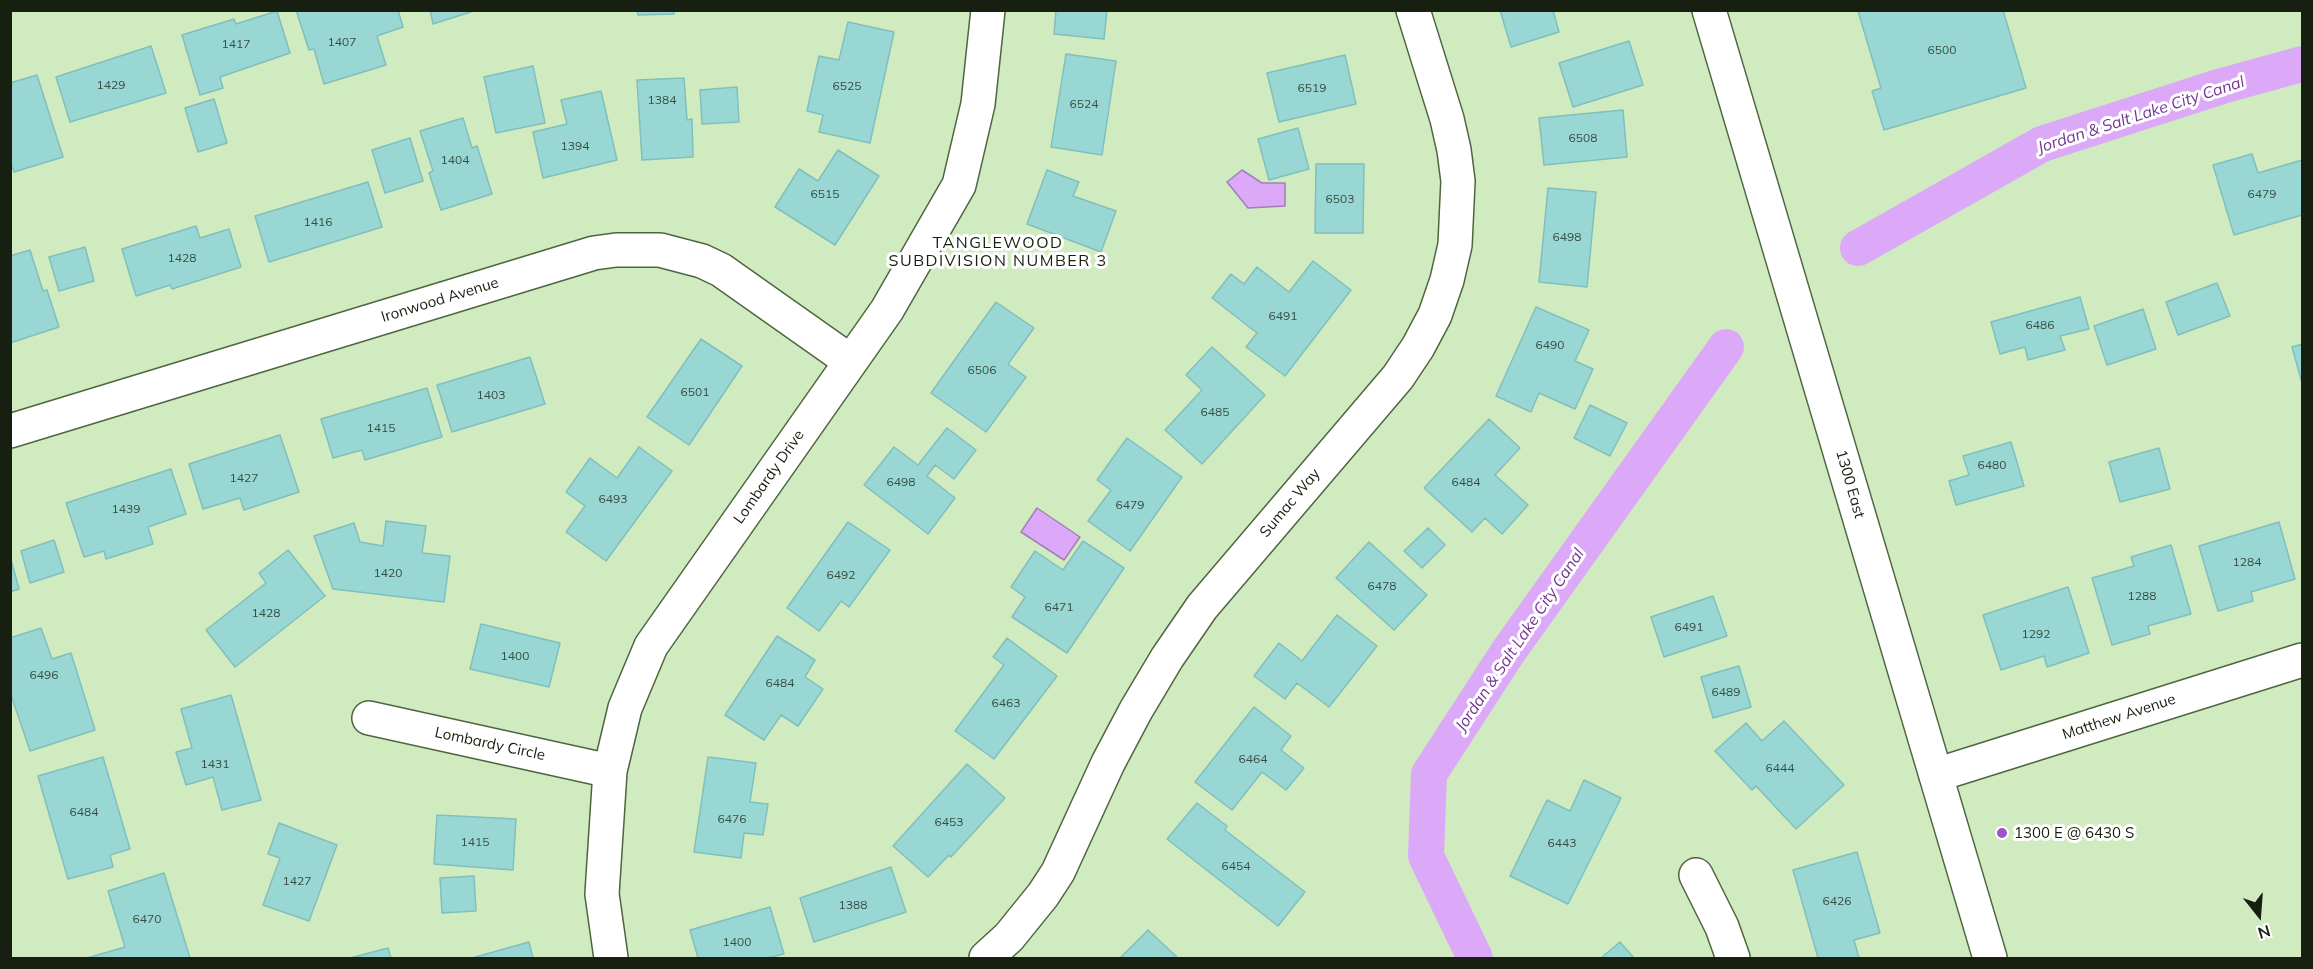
<!DOCTYPE html>
<html>
<head>
<meta charset="utf-8">
<style>
	body { margin:0 }
	#map { position:relative; width:2313px; height:969px; overflow:hidden; background:#d1ebc0; font-family:Mulish,sans-serif }
	canvas { display:block }
	.frame { position:absolute; inset:0; border:12px solid #161f10; pointer-events:none }
	.north { position:absolute; left:2229px; top:885px; width:60px; height:60px; -webkit-text-stroke:4px #fff; paint-order:stroke; rotate:163deg; font-size:16px; font-weight:700; line-height:24px; text-align:center; color:#161f10 }
	.north::after { content:''; display:block; margin:auto; width:21px; height:27px; background:#161f10; clip-path:polygon(50% 0,100% 100%,50% 72%,0 100%) }
</style>
</head>
<body>
<div id="map">
<canvas width="2313" height="969"></canvas>
<div class="frame"></div>
<div class="north">N</div>
</div>
<script>
const ctx = document.querySelector('canvas').getContext('2d');
ctx.lineJoin = 'round';
function fill(path, color) {
  ctx.fillStyle = color;
  ctx.fill(path, 'evenodd');
}
function poly(rows) {
  const path = new Path2D();
  for (const r of rows) {
    path.moveTo(r[0], r[1]);
    for (let i = 2; i < r.length; i += 2) path.lineTo(r[i], r[i + 1]);
  }
  return path;
}
function stroke(path, color, width, dash) {
  ctx.strokeStyle = color;
  ctx.lineWidth = width;
  ctx.lineCap = dash ? 'butt' : 'round';
  ctx.setLineDash(dash || []);
  ctx.stroke(path);
}
function drawText(font, color, halo, rows, align = 'center') {
  ctx.font = font + ' Mulish,sans-serif';
  ctx.lineWidth = 6;
  ctx.setLineDash([]);
  ctx.textBaseline = 'middle';
  ctx.strokeStyle = halo;
  ctx.fillStyle = color;
  for (const [text, x, y, turn = 0] of rows) {
    ctx.save();
    ctx.translate(x, y);
    ctx.rotate((+turn || 0) * Math.PI / 180);
    ctx.textAlign = isNaN(turn) ? turn : align;
    if (halo) ctx.strokeText(text, 0, 0);
    ctx.fillText(text, 0, 0);
    ctx.restore();
  }
}
const water = poly([
	[1242,170,1262,183,1285,183,1285,206,1248,208,1227,182,1242,170],
	[1037,508,1080,537,1064,560,1021,532,1037,508]
]);
const canal = poly([
	[1858,248,2042,144,2222,86,2302,64],
	[1475,958,1426,856,1429,774,1508,652,1726,347]
]);
const building = poly([
	[296,10,398,10,403,27,377,36,386,65,324,84,314,49,309,50,296,10],
	[430,10,477,10,433,24,430,10],
	[637,10,674,10,674,14,638,15,637,10],
	[1056,10,1107,10,1104,39,1054,34,1056,10],
	[1500,10,1553,10,1559,32,1511,47,1500,10],
	[2003,10,2026,88,1884,130,1872,91,1881,88,1858,11,2003,10],
	[277,11,290,53,220,77,223,88,200,95,182,35,234,19,236,24,277,11],
	[848,22,894,32,870,143,819,132,823,115,807,111,819,56,839,60,848,22],
	[1629,41,1643,85,1573,107,1559,63,1629,41],
	[151,46,166,93,70,122,56,77,151,46],
	[1066,54,1116,61,1102,155,1051,147,1066,54],
	[1345,55,1356,104,1279,122,1267,73,1345,55],
	[533,66,545,123,496,133,484,77,533,66],
	[37,75,63,157,14,172,10,161,10,83,37,75],
	[684,78,687,120,692,119,693,157,642,160,637,80,684,78],
	[737,87,739,122,702,124,700,90,737,87],
	[601,91,617,160,543,178,533,132,567,124,561,100,601,91],
	[214,99,227,143,198,152,185,108,214,99],
	[1623,110,1627,157,1544,165,1539,118,1623,110],
	[463,118,472,148,477,146,492,194,441,210,429,173,433,171,420,131,463,118],
	[1298,128,1309,169,1269,180,1258,139,1298,128],
	[410,138,423,181,385,193,372,150,410,138],
	[838,150,879,176,835,245,775,207,799,169,818,181,838,150],
	[2252,154,2258,173,2302,160,2302,215,2234,235,2213,165,2252,154],
	[1316,164,1364,164,1363,233,1315,233,1316,164],
	[1047,170,1079,182,1073,196,1116,211,1101,252,1027,224,1047,170],
	[368,182,382,227,269,262,255,216,368,182],
	[1548,188,1596,192,1587,287,1539,282,1548,188],
	[196,226,200,238,229,229,241,267,172,289,170,285,136,296,122,249,196,226],
	[85,247,94,281,59,291,49,257,85,247],
	[30,250,43,291,47,290,59,327,10,343,10,256,30,250],
	[1313,261,1351,290,1285,376,1246,347,1257,333,1212,298,1231,274,1244,284,1257,267,1289,292,1313,261],
	[2217,283,2230,316,2178,335,2166,302,2217,283],
	[2080,297,2089,329,2060,336,2065,350,2028,360,2025,347,2000,354,1991,322,2080,297],
	[996,302,1034,328,1008,364,1026,377,986,432,931,393,996,302],
	[1536,307,1589,330,1575,361,1593,369,1575,409,1539,393,1531,412,1496,396,1536,307],
	[2143,309,2156,349,2107,365,2094,326,2143,309],
	[701,339,742,366,689,445,647,417,701,339],
	[2302,344,2302,383,2292,347,2302,344],
	[1212,347,1265,395,1202,464,1165,430,1202,390,1186,375,1212,347],
	[530,357,545,404,452,432,437,385,530,357],
	[427,388,442,437,365,460,362,450,333,458,321,419,427,388],
	[1590,405,1627,423,1610,456,1574,438,1590,405],
	[1489,419,1520,448,1495,475,1528,505,1502,534,1485,518,1472,532,1424,488,1489,419],
	[947,428,976,450,954,479,935,465,927,476,955,498,928,534,864,485,894,447,918,465,947,428],
	[280,435,299,492,244,510,240,498,203,509,189,464,280,435],
	[1127,438,1182,477,1130,551,1088,521,1111,490,1097,480,1127,438],
	[2011,442,2024,486,1956,505,1949,481,1969,475,1963,456,2011,442],
	[639,447,672,471,606,561,566,532,585,506,566,492,590,458,617,478,639,447],
	[2159,448,2170,489,2120,502,2109,462,2159,448],
	[171,469,186,514,148,527,153,544,106,559,104,551,84,557,66,503,171,469],
	[386,521,426,526,422,553,450,556,444,602,333,589,314,536,354,523,360,542,383,546,386,521],
	[848,522,890,550,849,607,841,601,819,631,787,608,848,522],
	[2279,522,2295,579,2251,592,2253,601,2218,611,2199,546,2279,522],
	[1428,528,1445,545,1422,568,1404,551,1428,528],
	[54,540,64,572,30,583,21,551,54,540],
	[1083,541,1124,568,1067,653,1012,617,1025,597,1011,587,1035,551,1063,570,1083,541],
	[1369,542,1427,595,1394,630,1336,578,1369,542],
	[2171,545,2191,614,2148,626,2150,634,2112,645,2092,578,2134,566,2131,557,2171,545],
	[288,550,325,596,235,667,206,630,266,583,259,573,288,550],
	[10,556,19,589,10,592,10,556],
	[2068,587,2089,653,2047,667,2044,656,2001,670,1983,615,2068,587],
	[1713,596,1727,636,1664,657,1651,617,1713,596],
	[1337,615,1377,646,1329,707,1297,683,1285,699,1254,676,1279,643,1302,661,1337,615],
	[481,624,560,643,549,687,470,669,481,624],
	[41,628,52,659,71,653,95,730,30,751,10,692,10,638,41,628],
	[777,636,815,660,805,677,823,689,798,726,781,715,764,740,725,715,777,636],
	[1007,638,1057,676,994,759,955,731,1004,665,993,657,1007,638],
	[1739,666,1751,707,1713,718,1701,677,1739,666],
	[231,695,261,800,222,810,213,777,186,785,176,752,192,748,181,709,231,695],
	[1254,707,1291,736,1281,750,1304,768,1286,790,1262,772,1232,810,1195,782,1254,707],
	[1784,721,1844,785,1796,829,1756,786,1752,790,1715,751,1746,723,1762,741,1784,721],
	[103,757,130,849,110,855,113,867,68,879,38,776,103,757],
	[708,757,756,763,750,802,768,804,763,835,744,833,741,858,694,852,708,757],
	[967,764,1005,798,951,857,949,855,928,877,893,846,967,764],
	[1584,780,1621,798,1568,904,1510,876,1547,800,1570,811,1584,780],
	[1197,803,1227,826,1225,830,1305,892,1278,926,1167,839,1197,803],
	[437,815,516,819,513,870,434,864,437,815],
	[279,823,337,845,309,921,263,905,280,858,268,854,279,823],
	[1857,852,1880,933,1854,940,1859,958,1818,958,1793,870,1857,852],
	[891,867,906,912,814,942,800,898,891,867],
	[164,873,190,958,87,958,125,947,108,891,164,873],
	[474,876,476,911,442,913,440,878,474,876],
	[770,907,784,954,766,958,698,958,690,930,770,907],
	[1148,930,1178,958,1120,958,1148,930],
	[529,942,533,958,472,958,529,942],
	[1620,942,1634,958,1601,958,1620,942],
	[388,948,391,958,350,958,388,948]
]);
const minor = poly([
	[10,431,594,253,616,250,660,250,702,261,721,270,850,361],
	[369,718,610,771],
	[1936,775,2302,660],
	[1696,875,1722,927,1733,958],
	[611,958,602,894,610,771,625,708,651,646,887,310,959,185,978,104,988,10],
	[986,958,1009,937,1043,895,1058,872,1108,763,1136,710,1167,658,1202,607,1398,377,1418,347,1435,315,1447,280,1455,245,1458,181,1454,150,1447,119,1413,10]
]);
const major = poly([
	[1709,10,1990,958]
]);
const markers = [
	[2002,833,6,"#9f53c5"]
];
const numberNames = [
	["1407",342,42],
	["1417",236,44],
	["6500",1942,50],
	["1429",111,85],
	["6525",847,86],
	["6519",1312,88],
	["1384",662,100],
	["6524",1084,104],
	["6508",1583,138],
	["1394",575,146],
	["1404",455,160],
	["6515",825,194],
	["6479",2262,194],
	["6503",1340,199],
	["1416",318,222],
	["6498",1567,237],
	["1428",182,258],
	["6491",1283,316],
	["6486",2040,325],
	["6490",1550,345],
	["6506",982,370],
	["6501",695,392],
	["1403",491,395],
	["6485",1215,412],
	["1415",381,428],
	["6480",1992,465],
	["1427",244,478],
	["6498",901,482],
	["6484",1466,482],
	["6493",613,499],
	["6479",1130,505],
	["1439",126,509],
	["1284",2247,562],
	["1420",388,573],
	["6492",841,575],
	["6478",1382,586],
	["1288",2142,596],
	["6471",1059,607],
	["1428",266,613],
	["6491",1689,627],
	["1292",2036,634],
	["1400",515,656],
	["6496",44,675],
	["6484",780,683],
	["6489",1726,692],
	["6463",1006,703],
	["6464",1253,759],
	["1431",215,764],
	["6444",1780,768],
	["6484",84,812],
	["6476",732,819],
	["6453",949,822],
	["1415",475,842],
	["6443",1562,843],
	["6454",1236,866],
	["1427",297,881],
	["6426",1837,901],
	["1388",853,905],
	["6470",147,919],
	["1400",737,942]
];
const streetNames = [
	["Ironwood Avenue",440,300,-17],
	["Lombardy Drive",769,477,-55],
	["1300 East",1850,484,74],
	["Sumac Way",1290,503,-50],
	["Matthew Avenue",2119,717,-18],
	["Lombardy Circle",490,744,12]
];
const poiNames = [
	["1300 E @ 6430 S",2014,833]
];
const waterNames = [
	["Jordan & Salt Lake City Canal",2141,115,-18],
	["Jordan & Salt Lake City Canal",1520,640,-56]
];
const neighbourhoodNames = [
	["TANGLEWOOD",998,243],
	["SUBDIVISION NUMBER 3",998,261]
];
fill(water, '#dba9f8');
stroke(water, '#a080b2', 1.5);
stroke(canal, '#dba9f8', 36);
fill(building, '#99d7d4');
stroke(building, '#81bfbc', 1.5);
stroke(minor, '#4f653f', 36);
stroke(major, '#4f653f', 36);
stroke(minor, '#fff', 33);
stroke(major, '#fff', 33);
for (const [x, y, r, color] of markers) {
  const dot = new Path2D();
  dot.arc(x, y, r, 0, 2 * Math.PI);
  ctx.fillStyle = color;
  ctx.fill(dot);
  stroke(dot, '#fff', 2);
}
drawText('12px', '#374d41', null, numberNames);
drawText('15px', '#161f10', '#fff', streetNames);
drawText('15px', '#161f10', '#fff', poiNames, 'left');
drawText('italic 16px', '#733691', '#fff', waterNames);
ctx.letterSpacing = '1.5px';
drawText('16px', '#161f10', '#fff', neighbourhoodNames);
ctx.letterSpacing = '0px';
</script>
</body>
</html>
